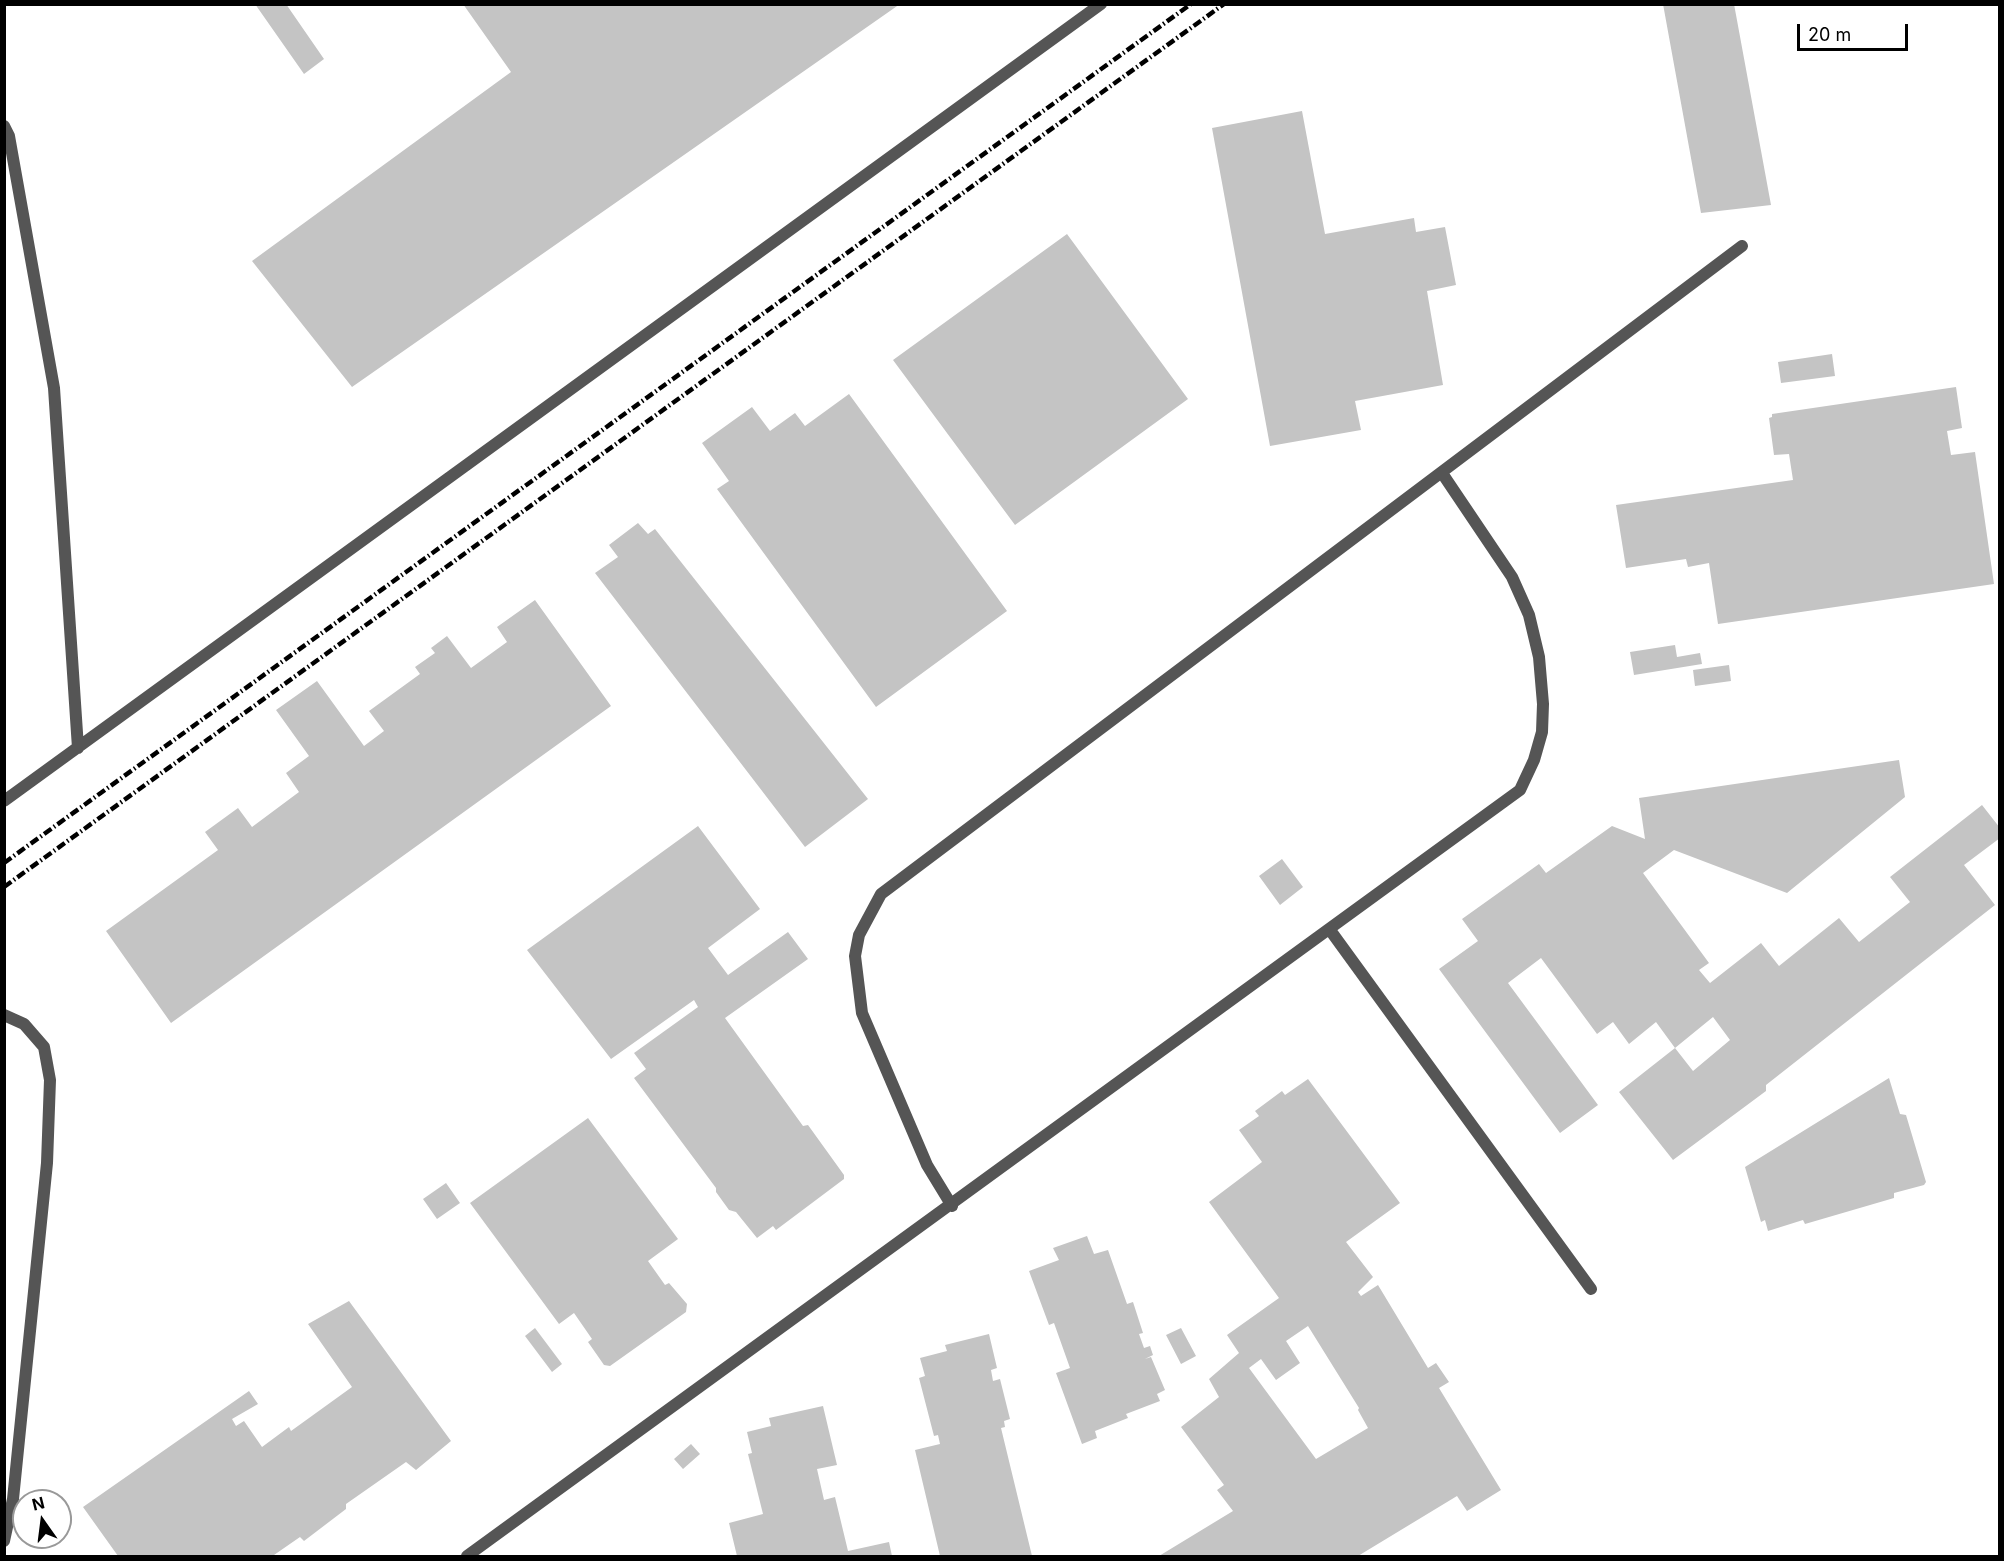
<!DOCTYPE html>
<html>
<head>
<meta charset="utf-8">
<style>
	body { margin:0 }
	#map { position:relative; width:2004px; height:1561px; overflow:hidden; background:#fff; font-family:Inter,sans-serif }
	canvas { display:block }
	.frame { position:absolute; inset:0; border:6px solid #000; pointer-events:none }
	.north { position:absolute; left:12px; top:1489px; width:60px; height:60px; box-sizing:border-box; background:#fff; border:2px solid #999; border-radius:50%; rotate:346deg; font-size:16px; font-weight:700; line-height:24px; text-align:center; color:#000 }
	.north::after { content:''; display:block; margin:auto; width:21px; height:27px; background:#000; clip-path:polygon(50% 0,100% 100%,50% 72%,0 100%) }
	.scale { position:absolute; left:1797px; top:24px; width:111px; height:27px; box-sizing:border-box; border:3px solid #000; border-top:0; padding-left:8px; font-size:18px; line-height:21px; white-space:nowrap; color:#000; -webkit-text-stroke:4px #fff; paint-order:stroke }
</style>
</head>
<body>
<div id="map">
<canvas width="2004" height="1561"></canvas>
<div class="frame"></div>
<div class="north">N</div>
<div class="scale">20 m</div>
</div>
<script>
const ctx = document.querySelector('canvas').getContext('2d');
ctx.lineJoin = 'round';
function fill(path, color) {
  ctx.fillStyle = color;
  ctx.fill(path, 'evenodd');
}
function poly(rows) {
  const path = new Path2D();
  for (const r of rows) {
    path.moveTo(r[0], r[1]);
    for (let i = 2; i < r.length; i += 2) path.lineTo(r[i], r[i + 1]);
  }
  return path;
}
function stroke(path, color, width, dash) {
  ctx.strokeStyle = color;
  ctx.lineWidth = width;
  ctx.lineCap = dash ? 'butt' : 'round';
  ctx.setLineDash(dash || []);
  ctx.stroke(path);
}
const building = poly([
	[255,4,286,4,324,59,304,74],
	[463,4,900,4,352,387,252,261,511,72],
	[1663,4,1734,4,1771,205,1701,213],
	[1302,111,1325,234,1414,218,1416,232,1445,227,1456,285,1427,291,1443,385,1355,401,1361,430,1270,446,1212,128],
	[1067,234,1188,399,1015,525,893,360],
	[1832,354,1835,376,1781,383,1778,362],
	[1956,387,1962,428,1947,431,1951,455,1975,452,1994,584,1718,624,1709,563,1688,567,1686,559,1626,568,1616,505,1793,480,1789,454,1774,455,1769,418,1772,417,1772,414],
	[849,394,1007,611,876,707,717,489,729,481,702,443,752,407,770,431,795,413,805,426],
	[638,523,648,534,655,529,868,799,805,847,595,573,618,557,609,545],
	[535,600,611,706,171,1023,106,931,218,850,205,832,238,808,252,827,299,792,286,773,309,756,276,710,317,681,364,746,384,731,369,711,420,674,415,667,435,653,431,648,447,636,471,668,507,642,497,627],
	[1675,645,1677,657,1700,653,1702,664,1634,675,1630,652],
	[1729,665,1731,681,1695,686,1693,670],
	[1899,760,1905,797,1787,893,1674,850,1643,873,1709,963,1699,970,1710,983,1761,943,1779,966,1839,918,1859,942,1910,902,1890,877,1982,805,2000,828,2000,838,1964,865,1995,905,1766,1085,1766,1091,1673,1160,1619,1092,1675,1048,1693,1071,1730,1040,1713,1017,1675,1048,1656,1022,1629,1044,1613,1022,1597,1034,1541,958,1508,983,1598,1105,1560,1133,1439,969,1478,941,1462,919,1539,864,1546,873,1612,826,1645,839,1639,798],
	[698,826,760,909,708,948,728,975,788,932,808,959,725,1018,803,1126,808,1125,844,1175,844,1179,776,1230,773,1226,757,1238,736,1212,729,1210,716,1192,716,1188,634,1078,646,1069,634,1053,698,1007,694,1000,611,1059,527,950],
	[1282,859,1303,887,1280,905,1259,876],
	[1889,1078,1900,1114,1906,1115,1926,1182,1924,1185,1894,1193,1894,1198,1805,1224,1803,1220,1768,1231,1765,1220,1761,1222,1745,1167],
	[1308,1079,1400,1203,1346,1242,1373,1277,1358,1292,1361,1296,1378,1285,1428,1368,1436,1363,1449,1382,1439,1388,1501,1490,1467,1511,1457,1496,1358,1556,1159,1556,1233,1511,1217,1490,1224,1485,1181,1427,1219,1397,1209,1379,1239,1353,1227,1335,1279,1298,1209,1202,1262,1162,1239,1130,1259,1116,1255,1111,1282,1091,1285,1095],
	[1308,1326,1359,1408,1358,1410,1368,1428,1316,1459,1249,1368,1261,1359,1276,1380,1300,1363,1286,1341],
	[588,1118,678,1239,648,1261,665,1285,669,1283,687,1304,686,1312,610,1366,604,1365,588,1342,592,1339,574,1313,559,1324,470,1203],
	[446,1183,460,1203,437,1219,423,1199],
	[1087,1236,1094,1254,1108,1250,1127,1304,1133,1302,1143,1333,1139,1334,1144,1348,1150,1346,1153,1355,1145,1359,1151,1357,1165,1390,1157,1394,1160,1401,1126,1414,1128,1418,1095,1431,1097,1438,1082,1444,1056,1373,1070,1368,1054,1323,1049,1325,1029,1271,1059,1260,1053,1248],
	[349,1301,451,1441,416,1470,406,1462,346,1504,346,1509,304,1541,300,1537,274,1555,276,1556,118,1556,83,1507,249,1391,258,1404,232,1419,236,1426,244,1421,262,1447,289,1427,291,1431,352,1387,308,1324],
	[535,1328,562,1364,552,1372,525,1336],
	[1181,1328,1196,1356,1181,1364,1166,1335],
	[989,1334,997,1368,991,1370,993,1381,1000,1379,1010,1419,1004,1421,1005,1427,1001,1428,1032,1556,940,1556,915,1450,940,1444,938,1435,934,1436,919,1378,925,1376,920,1358,947,1351,945,1345],
	[823,1406,837,1465,817,1469,824,1500,835,1497,848,1551,889,1542,892,1556,737,1556,729,1523,763,1514,748,1454,752,1453,747,1432,771,1426,769,1418],
	[691,1444,700,1454,683,1469,674,1459]
]);
const minor = poly([
	[4,126,9,136,54,388,78,748],
	[4,801,1101,4],
	[1330,930,1591,1289],
	[4,1015,24,1024,44,1047,50,1080,47,1163,13,1499,4,1541],
	[952,1206,927,1165,862,1013,855,956,859,935,881,894,1742,246],
	[467,1556,1520,790,1534,760,1542,732,1543,704,1539,657,1529,615,1512,577,1442,473]
]);
const rail = poly([
	[4,863,1191,4],
	[4,887,1224,4]
]);
fill(building, '#c4c4c4');
stroke(minor, '#555', 12);
stroke(rail, '#000', 4.5, [9, 3, 1.5, 3]);
</script>
</body>
</html>
